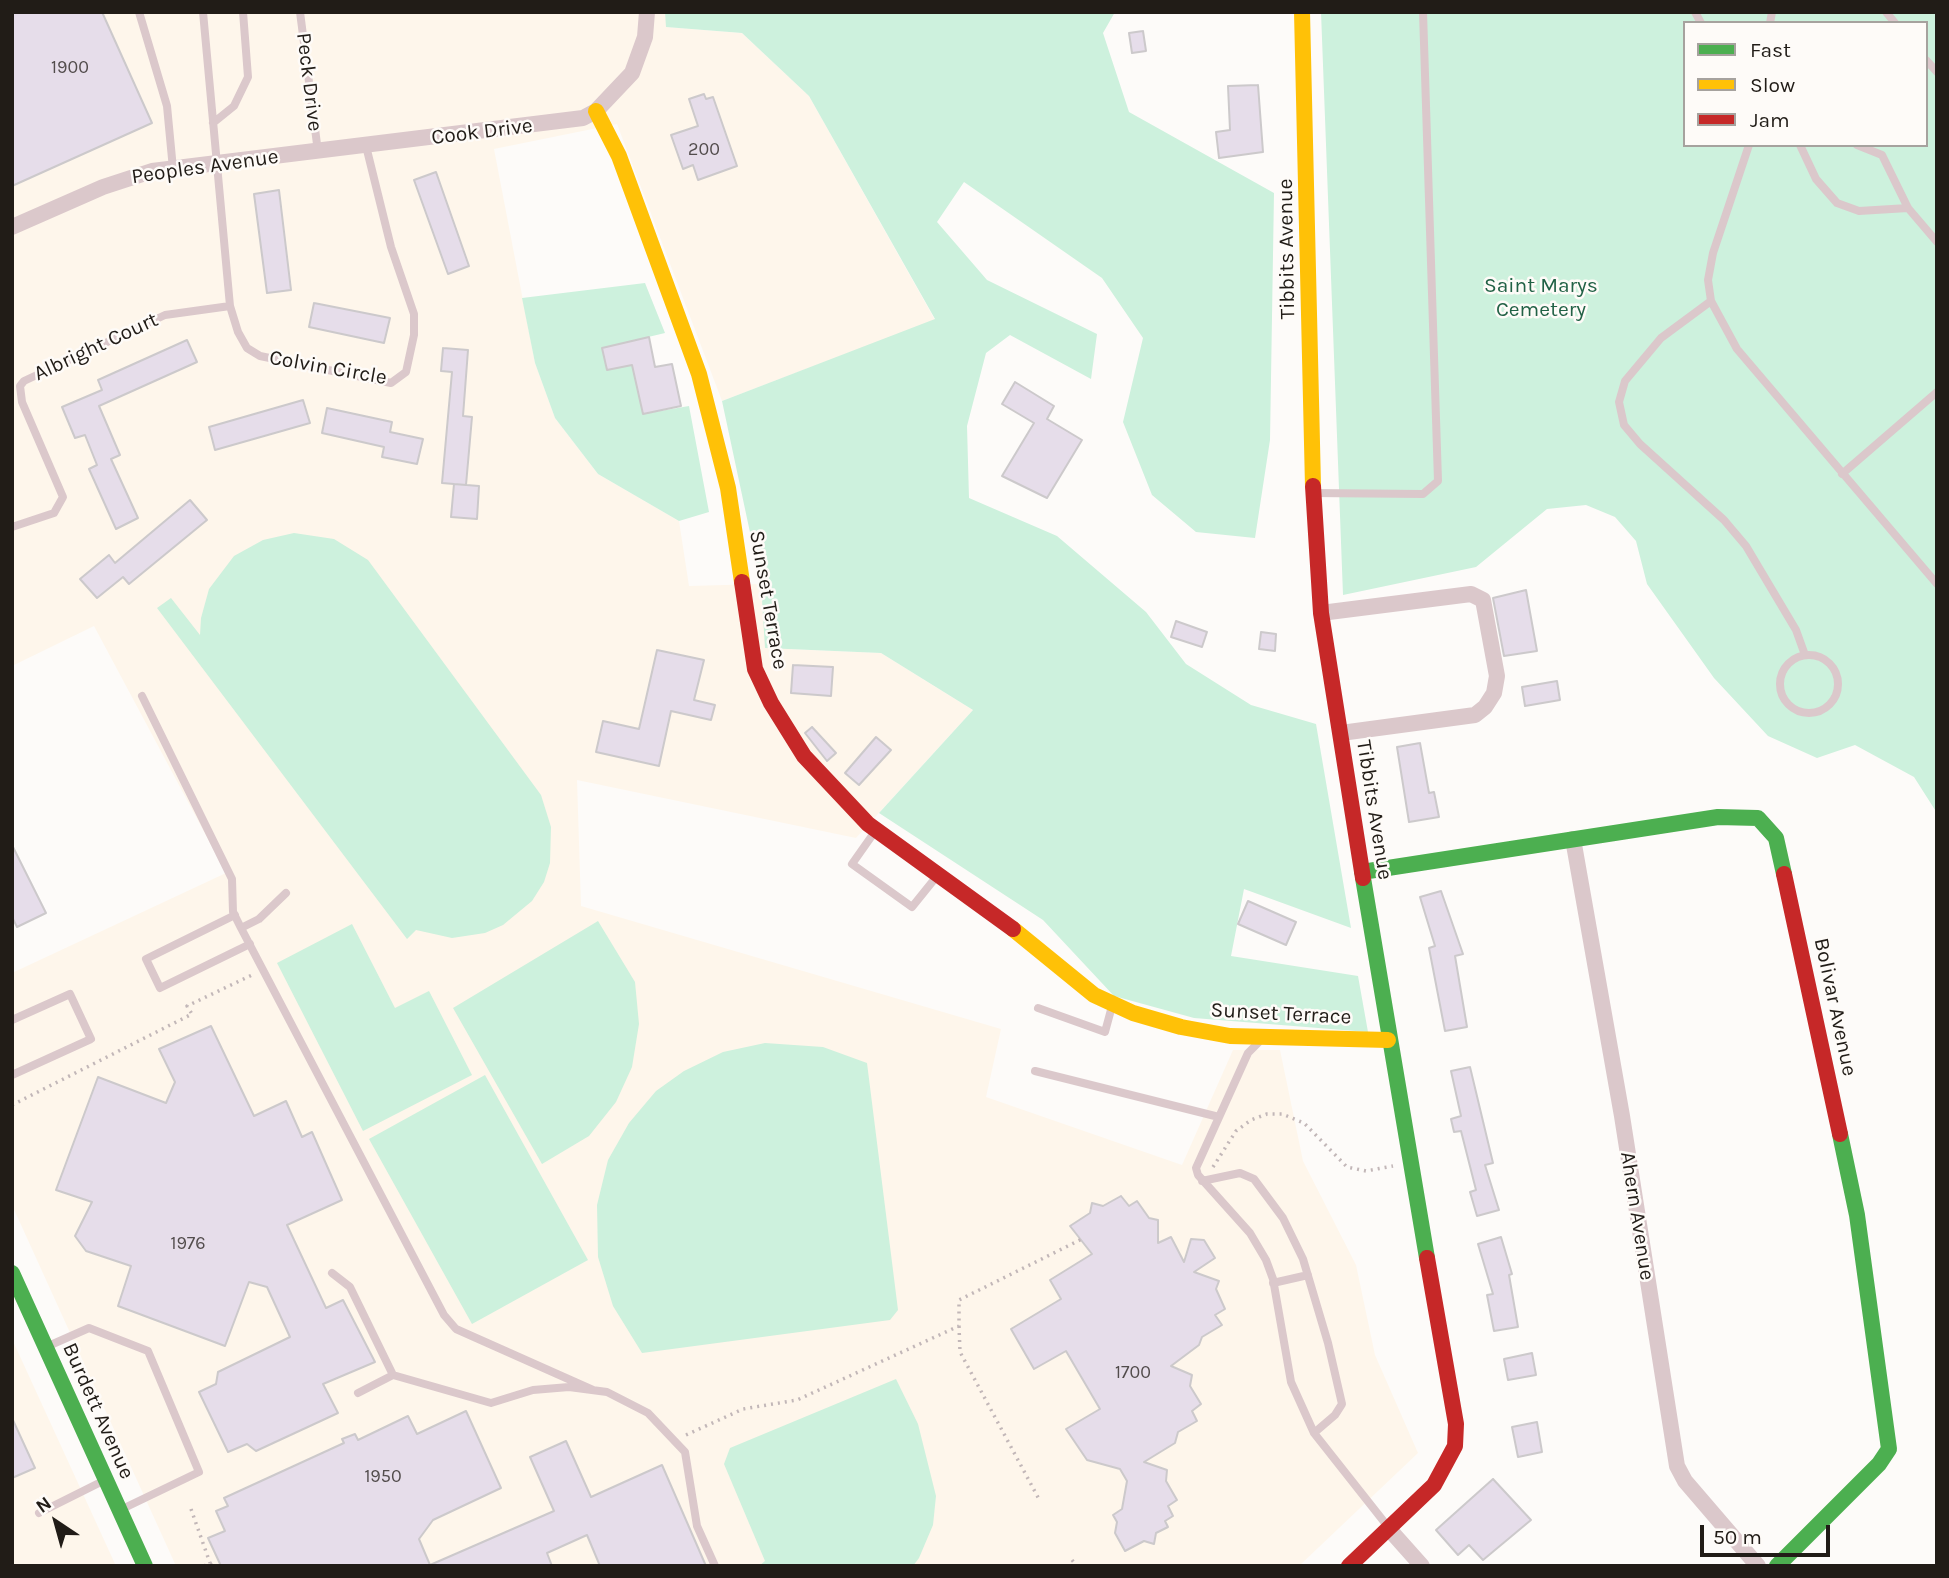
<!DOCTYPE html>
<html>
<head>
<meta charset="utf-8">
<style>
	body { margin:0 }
	#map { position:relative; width:1949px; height:1578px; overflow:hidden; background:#fdfbf9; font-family:Karla,sans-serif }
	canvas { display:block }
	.frame { position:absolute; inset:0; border:14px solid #211c17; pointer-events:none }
	.legend { position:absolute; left:1683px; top:21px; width:245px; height:126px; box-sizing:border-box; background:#fefbf8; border:2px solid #a6a29e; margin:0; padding:9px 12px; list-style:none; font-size:21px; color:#211c17 }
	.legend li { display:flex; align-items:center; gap:14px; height:35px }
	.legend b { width:35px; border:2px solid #a6a29e }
	.north { position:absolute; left:21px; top:1487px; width:70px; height:70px; -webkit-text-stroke:5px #fefbf8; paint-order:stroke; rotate:324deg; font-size:19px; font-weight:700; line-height:28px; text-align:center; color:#211c17 }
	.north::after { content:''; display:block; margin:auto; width:24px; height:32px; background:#211c17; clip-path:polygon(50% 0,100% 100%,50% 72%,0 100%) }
	.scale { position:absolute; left:1700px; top:1525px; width:130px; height:32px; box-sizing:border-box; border:4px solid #211c17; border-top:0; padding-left:9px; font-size:21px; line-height:24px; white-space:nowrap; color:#211c17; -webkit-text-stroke:5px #fefbf8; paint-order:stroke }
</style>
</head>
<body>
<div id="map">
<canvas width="1949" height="1578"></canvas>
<div class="frame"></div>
<ul class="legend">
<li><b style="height:9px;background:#4caf50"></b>Fast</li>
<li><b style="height:9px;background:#ffc107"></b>Slow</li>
<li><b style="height:9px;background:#c62828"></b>Jam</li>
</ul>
<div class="north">N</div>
<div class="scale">50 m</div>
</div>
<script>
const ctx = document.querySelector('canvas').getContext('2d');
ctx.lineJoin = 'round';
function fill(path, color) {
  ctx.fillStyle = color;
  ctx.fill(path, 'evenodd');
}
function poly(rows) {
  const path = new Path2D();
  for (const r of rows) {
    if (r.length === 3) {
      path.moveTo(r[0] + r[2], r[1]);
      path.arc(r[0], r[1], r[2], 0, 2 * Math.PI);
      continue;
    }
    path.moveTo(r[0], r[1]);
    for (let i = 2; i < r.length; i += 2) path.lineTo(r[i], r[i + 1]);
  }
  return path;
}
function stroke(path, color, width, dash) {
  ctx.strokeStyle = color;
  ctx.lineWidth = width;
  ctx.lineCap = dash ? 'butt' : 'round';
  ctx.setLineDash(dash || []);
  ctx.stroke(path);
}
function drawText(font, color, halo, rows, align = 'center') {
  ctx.font = font + ' Karla,sans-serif';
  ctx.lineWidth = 5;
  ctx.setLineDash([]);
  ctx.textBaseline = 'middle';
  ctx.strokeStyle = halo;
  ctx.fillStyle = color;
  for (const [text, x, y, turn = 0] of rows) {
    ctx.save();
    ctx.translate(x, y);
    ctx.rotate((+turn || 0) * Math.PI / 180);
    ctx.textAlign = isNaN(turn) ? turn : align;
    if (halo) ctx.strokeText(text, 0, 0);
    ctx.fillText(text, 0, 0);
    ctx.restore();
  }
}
const built = poly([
	[12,12,665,12,667,27,742,33,809,96,935,320,722,401,617,124,494,149,535,363,555,418,598,474,679,521,689,586,761,584,766,648,881,653,973,710,856,838,577,780,581,906,1001,1029,986,1097,1182,1165,1233,1050,1280,1050,1303,1161,1356,1265,1375,1355,1418,1453,1299,1566,176,1566,12,1205,12,973,226,873,94,626,12,666],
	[12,1339,116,1566,12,1566]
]);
const green = poly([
	[665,12,1115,12,1103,33,1129,112,1274,193,1270,440,1255,538,1196,532,1152,495,1123,422,1143,338,1102,278,964,182,937,222,987,280,1097,334,1091,379,1010,335,986,353,967,426,969,498,1057,536,1146,612,1186,664,1251,705,1316,724,1351,928,1244,889,1231,956,1358,976,1368,1032,1194,1018,1114,996,1043,920,879,813,973,710,881,653,765,648,761,584,722,401,935,319,809,96,742,33,666,27],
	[1321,12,1937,12,1937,813,1914,777,1855,745,1817,758,1768,736,1714,678,1647,584,1636,541,1615,517,1586,505,1547,509,1476,567,1343,595],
	[1685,23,1926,23,1926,145,1685,145],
	[645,283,665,333,602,348,607,370,647,361,635,378,643,414,689,406,709,512,679,521,598,474,555,418,535,363,522,298],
	[294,533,334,539,368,560,541,795,551,827,550,863,544,882,532,901,503,925,485,933,452,938,416,930,407,939,157,608,171,598,200,635,201,618,209,589,234,556,263,540],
	[598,921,635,982,639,1024,632,1067,616,1102,589,1136,542,1164,453,1008],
	[352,924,395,1008,429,991,472,1075,363,1131,277,963],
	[765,1043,823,1047,867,1063,898,1310,890,1320,642,1353,613,1306,598,1257,597,1205,608,1160,629,1123,656,1091,684,1071,723,1052],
	[485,1075,588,1260,472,1324,369,1139],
	[896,1379,918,1424,936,1496,933,1525,919,1558,913,1566,759,1566,765,1561,724,1464,730,1448]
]);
const building = poly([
	[12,12,102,12,152,123,12,186,12,12],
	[1143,31,1146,51,1132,53,1129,33,1143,31],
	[1258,85,1263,152,1219,158,1216,132,1230,130,1228,86,1258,85],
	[704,94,706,99,713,97,737,166,698,180,693,165,683,169,671,135,698,126,689,99,704,94],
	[436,172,469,266,448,274,414,180,436,172],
	[279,190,291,290,267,293,254,194,279,190],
	[314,303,390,318,384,343,309,327,314,303],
	[649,337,655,367,672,364,681,406,643,414,632,365,607,370,602,348,649,337],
	[187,340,197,362,99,406,120,455,111,459,138,518,116,529,89,469,97,465,85,435,75,438,62,407,102,390,98,380,187,340],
	[443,348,468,350,463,416,472,417,466,485,442,483,452,372,441,371,443,348],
	[1015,382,1054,406,1047,419,1082,440,1047,498,1002,476,1034,423,1002,404,1015,382],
	[303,400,310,423,215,450,209,427,303,400],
	[327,408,392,422,390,432,423,439,417,464,382,457,384,447,322,433,327,408],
	[454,484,479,486,477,519,451,517,454,484],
	[190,500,207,520,129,584,123,577,97,598,80,579,109,555,115,563,190,500],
	[1526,590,1537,651,1504,656,1493,598,1526,590],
	[1176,621,1207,632,1202,647,1171,637,1176,621],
	[1261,632,1276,634,1275,651,1259,649,1261,632],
	[657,650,704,660,694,700,715,705,711,720,671,711,659,766,596,752,603,721,639,729,657,650],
	[793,665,833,667,831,696,791,693,793,665],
	[1557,681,1560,700,1525,706,1522,687,1557,681],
	[812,727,836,753,827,761,805,733,812,727],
	[876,737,891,750,859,785,845,773,876,737],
	[1420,743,1429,793,1434,792,1439,817,1409,822,1397,747,1420,743],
	[12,845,46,913,17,927,12,917,12,845],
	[1441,891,1463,954,1455,956,1467,1027,1445,1031,1429,948,1435,946,1420,897,1441,891],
	[1248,901,1296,922,1286,945,1238,924,1248,901],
	[211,1026,254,1116,286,1101,302,1137,312,1132,342,1200,287,1225,326,1308,343,1300,375,1362,323,1384,338,1413,256,1451,247,1444,228,1452,199,1392,216,1384,218,1372,290,1337,267,1287,249,1282,225,1346,118,1306,131,1266,86,1251,75,1236,92,1202,56,1190,98,1077,166,1103,175,1082,159,1049,211,1026],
	[1470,1067,1493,1163,1485,1165,1499,1210,1477,1216,1470,1192,1476,1190,1461,1131,1454,1132,1451,1119,1461,1116,1451,1071,1470,1067],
	[1121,1196,1129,1206,1137,1201,1149,1218,1158,1220,1158,1243,1171,1237,1184,1262,1191,1239,1204,1240,1215,1258,1194,1272,1219,1281,1216,1289,1225,1309,1215,1315,1222,1325,1202,1337,1199,1345,1171,1366,1192,1375,1190,1386,1201,1404,1192,1411,1197,1421,1178,1432,1175,1443,1144,1462,1167,1470,1166,1481,1177,1500,1168,1506,1173,1516,1165,1521,1168,1527,1156,1533,1154,1544,1144,1541,1125,1551,1115,1533,1117,1522,1113,1515,1122,1509,1127,1481,1120,1469,1087,1460,1066,1429,1100,1409,1066,1351,1034,1369,1011,1329,1061,1299,1050,1280,1092,1254,1070,1226,1090,1213,1092,1203,1103,1206,1121,1196],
	[1501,1237,1512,1274,1509,1275,1518,1327,1494,1331,1487,1295,1493,1294,1478,1244,1501,1237],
	[1532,1353,1536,1375,1508,1380,1504,1359,1532,1353],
	[466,1411,501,1488,433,1520,419,1539,430,1565,554,1511,530,1457,566,1441,591,1497,662,1465,706,1566,600,1566,587,1535,547,1553,552,1566,221,1566,208,1538,225,1531,216,1511,228,1506,224,1498,344,1443,342,1439,355,1434,358,1440,408,1416,417,1434,466,1411],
	[12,1418,35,1468,12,1478,12,1418],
	[1537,1422,1542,1452,1518,1457,1512,1427,1537,1422],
	[1493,1479,1531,1520,1483,1560,1469,1545,1458,1555,1436,1530,1493,1479]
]);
const path = poly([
	[12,1105,192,1014,187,1006,252,975],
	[1213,1167,1236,1131,1251,1120,1267,1114,1282,1114,1304,1123,1347,1167,1366,1171,1393,1166],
	[959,1326,960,1352,1040,1501],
	[686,1435,743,1409,797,1400,959,1326,959,1300,1082,1239],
	[191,1509,210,1563],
	[1072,1560,1077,1566],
	[204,1566,210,1563,212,1566]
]);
const lane = poly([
	[139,12,167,106,173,169],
	[203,12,230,306,238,332,247,348,260,356,391,383,406,372,414,335,414,314,391,247,366,146],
	[300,12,318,152],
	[1695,12,1701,23],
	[1886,12,1895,23],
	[1770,23,1772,12],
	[1926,60,1937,72],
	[213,123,234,106,248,77,243,12],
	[1749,145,1713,253,1708,280,1711,301,1737,349,1937,584],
	[1800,145,1816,179,1837,203,1859,211,1908,208],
	[1857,145,1882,155,1908,208,1937,242],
	[1711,301,1661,338,1625,381,1619,402,1624,425,1640,444,1724,520,1746,546,1796,630,1805,655],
	[1842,474,1937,392],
	[1313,493,1423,494,1438,481,1423,12],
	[12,527,54,513,63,497,22,402,20,386,24,381,165,315,230,306],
	[1809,684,29],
	[142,696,232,879,233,912,241,928],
	[876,830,852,864,912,907,937,876],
	[286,893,259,919,241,928,444,1315,456,1329,593,1390],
	[235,915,146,959,160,988,250,944],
	[1038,1008,1105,1032,1112,1006],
	[12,1020,70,994,91,1039,12,1075],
	[1259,1042,1248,1053,1196,1168,1198,1175,1250,1233,1266,1260,1273,1279,1291,1382,1314,1433,1389,1528],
	[1035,1071,1219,1117],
	[1202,1181,1240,1173,1254,1179,1283,1218,1303,1259,1328,1343,1342,1404,1335,1415,1314,1433],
	[332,1273,350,1287,393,1375,491,1403,533,1390,569,1387,607,1392,648,1413,685,1452,697,1526,715,1566],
	[1273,1283,1308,1275],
	[46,1347,89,1328,148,1351,199,1472,120,1510],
	[358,1393,393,1375],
	[39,1513,105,1480]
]);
const street = poly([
	[12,227,103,187,152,171,583,118,596,111,632,73,645,37,647,12],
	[1321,613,1471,594,1483,600,1497,676,1494,693,1485,707,1475,715,1341,733],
	[1573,839,1622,1116,1677,1466,1685,1481,1758,1566],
	[1389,1529,1422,1566]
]);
const fast = poly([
	[1362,872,1718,817,1758,818,1776,838,1784,874],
	[1363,878,1427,1258],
	[12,1273,145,1566],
	[1777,1566,1879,1464,1889,1449,1857,1215,1840,1134]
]);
const slow = poly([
	[1302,12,1313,486],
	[596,111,619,156,699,374,728,488,742,582],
	[1013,929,1094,995,1133,1013,1181,1027,1230,1036,1388,1040]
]);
const jam = poly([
	[1313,486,1321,613,1363,878],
	[742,582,755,669,771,703,804,756,868,824,1013,929],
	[1784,874,1840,1134],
	[1349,1566,1434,1485,1455,1446,1456,1424,1427,1258]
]);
const numberNames = [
	["1900",70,68],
	["200",704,150],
	["1976",188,1244],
	["1700",1133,1373],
	["1950",383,1477]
];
const streetNames = [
	["Peck Drive",309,82,83],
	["Cook Drive",482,132,-7],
	["Peoples Avenue",205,167,-8],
	["Tibbits Avenue",1287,249,-91],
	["Albright Court",96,347,-25],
	["Colvin Circle",328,368,10],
	["Sunset Terrace",768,600,80],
	["Tibbits Avenue",1374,810,81],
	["Bolivar Avenue",1835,1007,78],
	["Sunset Terrace",1281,1014,3],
	["Ahern Avenue",1637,1216,81],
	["Burdett Avenue",98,1411,66]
];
const parkNames = [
	["Saint Marys",1541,286],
	["Cemetery",1541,310]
];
fill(built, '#fef6eb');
fill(green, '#cdf1dd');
fill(building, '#e6ddea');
stroke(building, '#ccc9cb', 2);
stroke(path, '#c2b7b8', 3.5, [2, 5]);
stroke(lane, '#dbc8cb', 8);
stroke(street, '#dbc8cb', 16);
stroke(fast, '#4caf50', 16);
stroke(slow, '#ffc107', 16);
stroke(jam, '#c62828', 16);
drawText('18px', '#524c4c', null, numberNames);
drawText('21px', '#211c17', '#fefbf8', streetNames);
drawText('21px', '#226246', '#fefbf8', parkNames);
</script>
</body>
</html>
